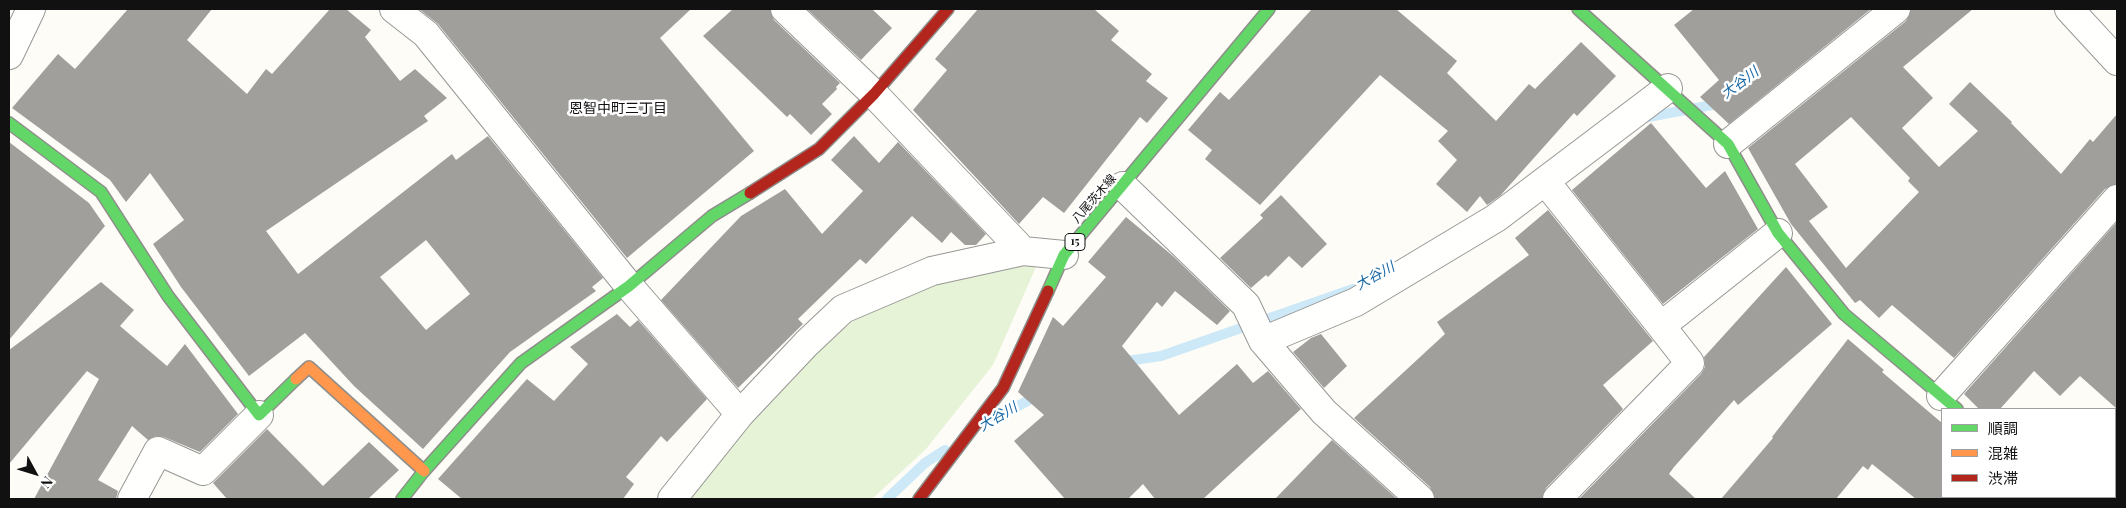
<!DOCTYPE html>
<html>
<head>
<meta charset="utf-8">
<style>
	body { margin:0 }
	#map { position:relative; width:2126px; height:508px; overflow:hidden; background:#fdfcf7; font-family:"Playfair Display","Noto Sans JP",serif }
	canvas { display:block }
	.frame { position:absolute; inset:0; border:10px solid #111; pointer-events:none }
	.legend { position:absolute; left:1941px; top:408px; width:175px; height:90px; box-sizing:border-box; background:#fff; border:1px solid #a0a0a0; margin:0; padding:6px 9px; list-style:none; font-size:15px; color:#111 }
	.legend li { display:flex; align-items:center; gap:10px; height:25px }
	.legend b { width:25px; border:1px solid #a0a0a0 }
	.north { position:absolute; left:10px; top:448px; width:50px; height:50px; -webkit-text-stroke:4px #fff; paint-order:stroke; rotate:129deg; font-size:14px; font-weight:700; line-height:20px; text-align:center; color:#111 }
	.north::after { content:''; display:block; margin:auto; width:18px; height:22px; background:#111; clip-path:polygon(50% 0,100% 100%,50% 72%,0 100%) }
</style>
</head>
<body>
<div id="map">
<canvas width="2126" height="508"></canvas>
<div class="frame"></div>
<ul class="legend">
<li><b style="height:6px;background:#63d668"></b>順調</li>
<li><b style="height:6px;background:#ff974d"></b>混雑</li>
<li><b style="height:6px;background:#b3261e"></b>渋滞</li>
</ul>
<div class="north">N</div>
</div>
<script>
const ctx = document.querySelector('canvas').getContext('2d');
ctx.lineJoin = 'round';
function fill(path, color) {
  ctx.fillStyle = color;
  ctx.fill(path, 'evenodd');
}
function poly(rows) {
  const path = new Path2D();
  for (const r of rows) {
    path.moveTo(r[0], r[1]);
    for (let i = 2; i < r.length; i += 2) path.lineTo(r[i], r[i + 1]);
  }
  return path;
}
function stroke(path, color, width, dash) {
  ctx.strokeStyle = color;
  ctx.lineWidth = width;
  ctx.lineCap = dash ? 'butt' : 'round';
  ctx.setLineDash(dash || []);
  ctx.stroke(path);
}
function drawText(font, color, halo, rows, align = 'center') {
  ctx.font = font + ' "Playfair Display","Noto Sans JP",serif';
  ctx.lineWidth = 5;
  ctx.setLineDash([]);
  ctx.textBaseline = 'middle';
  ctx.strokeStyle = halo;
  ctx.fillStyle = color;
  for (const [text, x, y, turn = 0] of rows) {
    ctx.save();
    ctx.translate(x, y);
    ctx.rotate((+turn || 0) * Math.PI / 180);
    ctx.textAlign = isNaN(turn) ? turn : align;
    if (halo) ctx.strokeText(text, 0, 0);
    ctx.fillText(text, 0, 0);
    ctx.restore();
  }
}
const green = poly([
	[1039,260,993,365,926,449,872,499,686,499,804,359,859,317,958,275]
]);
const stream = poly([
	[1643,118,1712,105,1720,98],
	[1120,362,1161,356,1353,289],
	[989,422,1040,394],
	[887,499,925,463,945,450]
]);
const building = poly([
	[128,9,212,9,187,40,247,94,266,69,272,74,330,9,346,9,371,30,365,37,400,81,415,69,447,98,424,116,428,121,266,231,298,274,452,154,456,160,488,136,603,278,592,287,596,291,510,352,423,449,354,386,305,333,249,376,181,287,153,244,184,220,150,173,126,202,110,180,12,108,58,54,75,69],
	[426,240,470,294,426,330,380,277],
	[419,9,691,9,660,38,754,151,627,258,438,24],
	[733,9,770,9,774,20,840,83,836,87,837,89,822,104,832,114,811,135,790,114,787,117,703,36],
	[807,9,872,9,892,28,861,60],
	[978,9,1094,9,1119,31,1111,40,1152,74,1146,81,1168,98,1147,123,1140,117,1064,213,1043,197,1019,224,913,110,947,70,935,59],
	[1312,9,1396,9,1457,61,1447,73,1496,121,1529,84,1535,89,1581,42,1616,76,1577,116,1574,113,1500,196,1487,205,1480,196,1467,212,1436,184,1457,160,1438,141,1448,131,1380,75,1260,205,1205,159,1212,150,1188,130,1220,92,1229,100],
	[1694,9,1871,9,1729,124,1700,97,1719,80,1674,25],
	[1911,9,1973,9,1903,67,1933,98,1902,128,1939,167,1978,131,1949,104,1970,82,2012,122,2011,123,2061,174,2090,139,2093,142,2117,114,2117,184,2105,189,1954,358,1892,305,1879,318,1860,300,1855,303,1791,224,1748,148,1906,21],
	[1851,117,1910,178,1908,181,1919,192,1846,268,1809,221,1828,207,1795,164],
	[1651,123,1706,188,1725,171,1758,229,1663,304,1572,190],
	[854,136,879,163,898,142,986,234,976,245,965,245,951,232,942,243,912,216,866,264,860,259,798,319,803,324,738,388,661,300,741,216,785,189,822,234,863,191,831,160],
	[9,142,89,203,105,226,9,340],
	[1281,195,1327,244,1302,268,1289,256,1268,277,1266,275,1251,288,1220,258,1263,218,1260,215],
	[1548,210,1653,341,1603,385,1623,409,1546,488,1542,499,1435,499,1430,487,1354,418,1445,334,1437,322,1529,255,1515,238],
	[1126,217,1173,256,1230,311,1217,325,1175,291,1162,307,1157,302,1122,346,1179,415,1237,364,1253,383,1268,371,1301,409,1203,499,1155,499,1143,484,1128,499,1065,499,1014,441,1044,415,1018,392,1053,317,1063,326,1106,277,1088,262],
	[2117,222,2117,409,2080,376,2060,396,2034,371,2000,409,1979,409,1964,394],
	[1786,267,1832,324,1738,405,1734,400,1674,467,1669,474,1696,499,1579,499,1701,374,1705,367,1704,357],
	[101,282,134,310,120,326,167,366,185,344,238,414,200,452,164,437,156,436,148,440,132,426,98,480,118,491,116,499,34,499,99,379,87,371,9,464,9,350],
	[617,314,630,327,638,320,707,399,667,442,661,436,626,477,634,484,623,499,462,499,438,479,527,379,554,401,588,364,570,347],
	[1321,334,1347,366,1324,388,1293,352,1311,338],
	[1848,339,1884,370,1882,372,1942,423,1942,499,1916,499,1872,464,1868,470,1863,466,1836,499,1721,499,1773,438,1772,437],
	[267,429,323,486,369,442,399,470,368,499,227,499,213,483],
	[1332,440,1397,499,1275,499]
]);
const street = poly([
	[394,9,426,34,629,286,740,414],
	[785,9,874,94,1023,251],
	[2069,9,2117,61],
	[9,55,31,9],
	[1728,144,1896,9],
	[1545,181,1661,326],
	[1123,186,1246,305,1263,341,1324,412,1420,499],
	[1263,341,1356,302,1496,218,1668,88],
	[1941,396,2117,199],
	[2060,497,2063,499],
	[132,499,158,451,203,471,259,415],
	[672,499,740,414,807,343,843,309,932,271,1023,251,1064,255],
	[1557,499,1690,363,1661,326,1778,233]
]);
const fast = poly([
	[1578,9,1728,144,1778,233,1844,314,1957,409],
	[9,123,101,192,168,296,259,415,296,379],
	[1048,291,1064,255,1269,9],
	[402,499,424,471,521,363,629,286,712,216,750,193]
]);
const slow = poly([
	[296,379,309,367,424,471]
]);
const jam = poly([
	[750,193,819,149,874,94,948,9],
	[919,499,1003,388,1048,291]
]);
const shields = [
	[1075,242,20]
];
const shieldNames = [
	["15",1075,242]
];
const streetNames = [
	["八尾茨木線",1094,199,-49]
];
const waterNames = [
	["大谷川",1740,83,-37],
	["大谷川",1375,276,-29],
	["大谷川",998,417,-31]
];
const neighbourhoodNames = [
	["恩智中町三丁目",618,109]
];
fill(green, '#e7f3d7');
stroke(stream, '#cde8f7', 10);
fill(building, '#a19f9c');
stroke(street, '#979795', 30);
stroke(fast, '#8e8d8b', 14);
stroke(slow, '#8e8d8b', 14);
stroke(jam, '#8e8d8b', 14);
stroke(street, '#fffffe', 28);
stroke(fast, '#63d668', 11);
stroke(slow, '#ff974d', 11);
stroke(jam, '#b3261e', 11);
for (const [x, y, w] of shields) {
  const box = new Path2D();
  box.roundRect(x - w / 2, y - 8.5, w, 17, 4);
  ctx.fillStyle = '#fff';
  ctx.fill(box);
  stroke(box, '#111', 1);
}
drawText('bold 11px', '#111', null, shieldNames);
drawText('12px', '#111', '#fff', streetNames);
drawText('italic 14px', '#1768a6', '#fff', waterNames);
drawText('14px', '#111', '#fff', neighbourhoodNames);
</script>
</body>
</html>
